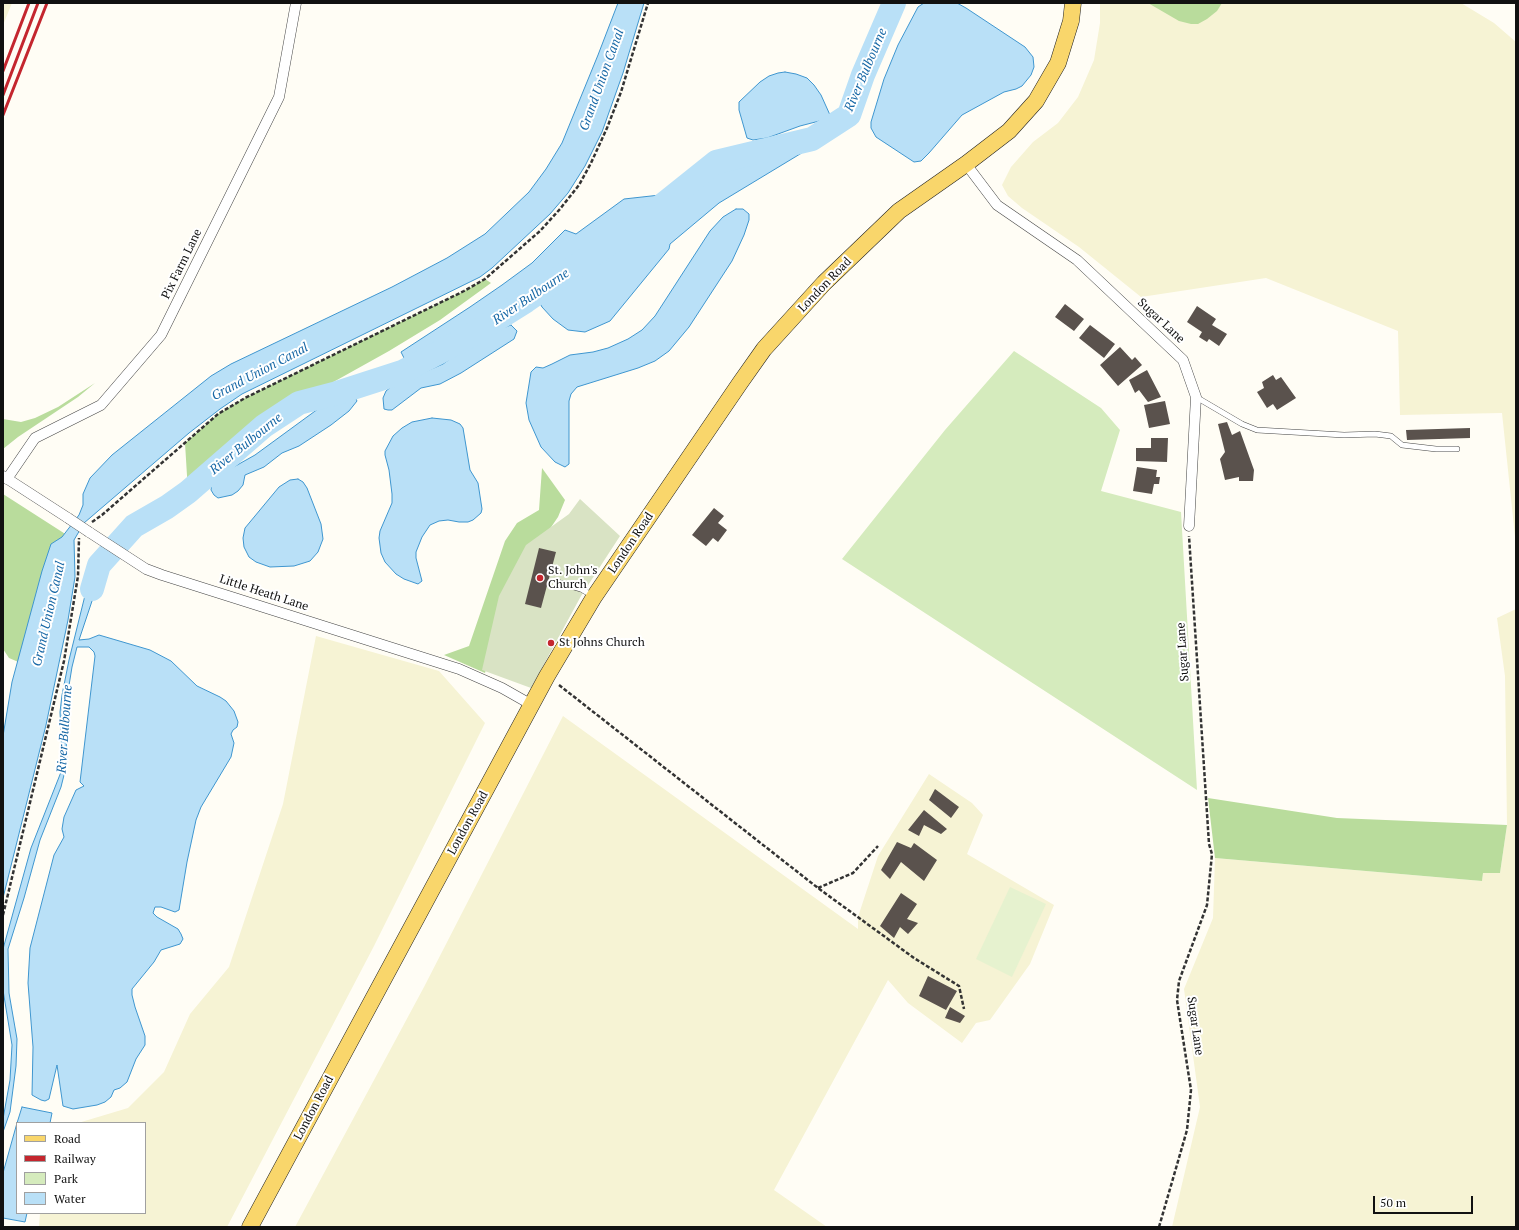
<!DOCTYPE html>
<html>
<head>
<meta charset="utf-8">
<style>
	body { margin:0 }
	#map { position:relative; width:1519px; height:1230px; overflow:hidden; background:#fffdf5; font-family:"PT Serif",serif }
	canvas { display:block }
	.frame { position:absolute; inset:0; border:4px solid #111; pointer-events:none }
	.legend { position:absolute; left:16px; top:1122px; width:130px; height:92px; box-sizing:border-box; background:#fff; border:1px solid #a0a0a0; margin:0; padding:5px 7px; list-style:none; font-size:12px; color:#111 }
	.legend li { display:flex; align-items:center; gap:8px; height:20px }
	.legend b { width:20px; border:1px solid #a0a0a0 }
	.scale { position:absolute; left:1373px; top:1196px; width:100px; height:18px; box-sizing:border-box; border:2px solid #111; border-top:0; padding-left:5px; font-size:12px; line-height:14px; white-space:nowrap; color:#111; -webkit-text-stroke:3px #fff; paint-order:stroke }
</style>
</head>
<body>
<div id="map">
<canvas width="1519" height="1230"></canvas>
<div class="frame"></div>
<ul class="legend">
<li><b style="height:5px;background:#f9d66b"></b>Road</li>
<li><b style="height:5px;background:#c4262e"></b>Railway</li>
<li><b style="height:11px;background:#d5ebbd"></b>Park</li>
<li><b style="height:11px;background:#b9e0f7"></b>Water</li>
</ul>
<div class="scale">50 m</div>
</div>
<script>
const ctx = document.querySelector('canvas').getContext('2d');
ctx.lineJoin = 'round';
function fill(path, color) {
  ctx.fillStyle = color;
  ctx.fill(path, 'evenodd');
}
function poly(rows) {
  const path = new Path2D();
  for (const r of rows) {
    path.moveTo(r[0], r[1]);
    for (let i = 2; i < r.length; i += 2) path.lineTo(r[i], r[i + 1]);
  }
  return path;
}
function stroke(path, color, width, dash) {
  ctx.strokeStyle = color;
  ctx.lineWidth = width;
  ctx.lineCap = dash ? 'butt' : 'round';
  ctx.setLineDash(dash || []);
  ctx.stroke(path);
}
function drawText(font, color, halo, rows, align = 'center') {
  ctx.font = font + ' "PT Serif",serif';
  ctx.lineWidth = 4;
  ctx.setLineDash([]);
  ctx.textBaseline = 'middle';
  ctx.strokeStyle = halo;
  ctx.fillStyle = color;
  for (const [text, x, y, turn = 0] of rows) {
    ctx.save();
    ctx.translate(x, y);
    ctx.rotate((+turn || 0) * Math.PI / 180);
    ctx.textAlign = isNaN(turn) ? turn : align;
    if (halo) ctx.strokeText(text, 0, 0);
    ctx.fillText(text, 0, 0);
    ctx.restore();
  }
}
const farmland = poly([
	[3,3,12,3,3,25],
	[1100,3,1461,3,1494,23,1516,42,1516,546,1502,413,1400,415,1398,331,1266,278,1141,297,1079,247,1022,208,1008,196,1002,185,1011,167,1033,142,1058,123,1078,97,1094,60,1100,23],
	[1516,609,1516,1227,1172,1227,1200,1107,1184,989,1213,918,1215,858,1482,881,1483,873,1500,873,1507,825,1505,676,1497,618],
	[316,636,439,671,485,723,374,946,227,1227,39,1227,40,1213,145,1213,145,1123,78,1123,128,1108,164,1072,190,1014,229,967,283,804],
	[563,716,858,929,858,917,878,856,929,774,972,803,983,815,967,854,1054,905,1030,964,990,1020,976,1023,962,1043,908,1003,888,980,774,1190,827,1227,295,1227,424,987]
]);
const green = poly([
	[1014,351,1101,408,1120,430,1101,491,1181,512,1197,790,842,559,945,430]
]);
const forest = poly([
	[1148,3,1222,3,1217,11,1207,19,1198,24,1191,24,1179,21],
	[485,279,491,283,440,320,389,351,328,385,264,426,188,492,185,443,218,414,245,398,464,291],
	[95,383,78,397,18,437,3,449,3,419,21,422,35,418,58,407],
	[542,468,565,500,558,517,516,579,497,629,485,673,444,655,469,646,505,541,517,523,539,510],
	[3,494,70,537,23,664,9,658,3,649],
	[1208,798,1337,818,1507,825,1500,873,1483,873,1482,881,1215,858]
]);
const cemetery = poly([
	[580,499,620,536,581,596,531,688,482,670,499,596,526,545,569,514]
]);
const pitch = poly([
	[1010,887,1046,904,1012,977,976,959]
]);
const water = poly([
	[618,3,644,3,623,73,602,132,585,166,568,193,550,214,492,268,480,277,242,394,220,409,189,433,84,523,74,540,75,577,68,620,46,725,3,898,3,736,12,682,42,571,51,544,62,537,79,515,83,505,83,494,90,478,112,455,211,376,231,364,392,287,447,258,485,234,529,192,546,169,562,143,598,55,618,3],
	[924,3,957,3,966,8,1025,47,1033,57,1034,67,1031,75,1022,86,1016,89,1004,92,962,115,929,153,921,161,914,162,876,137,871,128,871,122,884,79,898,45,918,7,924,3],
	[785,72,796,74,807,78,814,85,821,95,830,115,827,119,800,126,767,138,753,140,747,138,739,110,739,102,760,82,769,76,778,73,785,72],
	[803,146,805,151,719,203,670,244,669,249,610,321,585,332,568,330,553,319,542,307,538,300,619,244,713,174,730,165,803,146],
	[660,195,596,247,520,300,493,317,447,339,406,362,401,352,470,307,502,285,532,263,565,230,576,234,624,199,660,195],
	[736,209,743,209,749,214,749,220,744,235,732,261,689,327,669,351,655,361,638,368,577,387,571,394,569,401,569,464,565,467,555,462,541,447,529,420,526,403,531,372,536,367,543,368,552,364,570,355,593,352,608,348,628,339,642,330,655,316,710,231,723,217,736,209],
	[511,325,517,331,514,339,461,373,440,384,421,388,392,410,388,410,384,409,383,398,386,391,392,386,443,364,462,350,500,329,511,325],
	[350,395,355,397,357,401,349,411,331,425,299,446,282,453,264,467,245,475,243,485,238,491,232,495,218,498,214,495,211,490,212,482,223,473,255,455,322,406,334,400,350,395],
	[432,418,451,420,460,424,463,428,470,470,478,483,482,509,481,513,473,520,468,522,459,522,448,520,439,521,430,525,422,537,416,552,416,558,422,581,418,584,404,579,396,574,385,562,381,553,379,538,380,531,392,503,392,494,389,470,385,455,385,451,393,436,402,428,412,422,432,418],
	[298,479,303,482,307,488,321,524,323,539,318,552,310,561,294,566,270,567,256,562,249,557,244,547,243,538,245,528,279,487,290,480,298,479],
	[95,555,106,559,79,640,89,639,99,635,150,650,171,661,197,686,220,697,226,701,234,711,238,722,237,727,233,730,231,734,234,743,231,757,201,807,196,820,187,862,179,910,175,912,161,907,155,907,153,913,157,917,178,929,181,934,183,939,180,944,161,950,154,962,132,989,132,995,135,1007,145,1036,145,1045,136,1059,127,1082,120,1088,114,1090,111,1097,105,1102,97,1105,73,1109,63,1106,57,1065,49,1099,45,1101,41,1100,32,1095,33,1047,28,983,30,948,54,855,64,837,62,829,64,817,76,790,84,786,80,782,95,656,94,652,89,647,77,647,72,667,65,710,67,763,61,787,40,840,24,898,8,949,9,993,17,1039,16,1066,10,1112,3,1132,3,1119,10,1080,12,1045,3,990,3,949,31,848,61,772,62,758,60,712,62,695,69,660,95,555],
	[22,1107,52,1113,50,1123,17,1123,22,1107],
	[17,1123,17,1213,27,1213,25,1222,3,1218,3,1173,17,1123]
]);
const river = poly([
	[92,589,99,565,134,526,167,507,188,492,264,426,299,403,337,393,402,372,470,336,526,301,646,218,716,162,812,139,849,115,863,75,894,3]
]);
const building = poly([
	[1065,304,1084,319,1074,331,1055,317],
	[1197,306,1216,319,1212,325,1227,334,1219,346,1209,339,1207,342,1199,337,1202,332,1187,322],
	[1090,325,1115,344,1104,358,1079,338],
	[1120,347,1132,360,1135,357,1142,365,1118,386,1100,365],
	[1147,370,1161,397,1148,402,1139,390,1135,393,1129,380],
	[1273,375,1276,380,1281,377,1296,398,1277,410,1273,404,1267,408,1257,392,1264,388,1262,382],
	[1165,401,1170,424,1149,428,1144,405],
	[1227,422,1232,435,1240,431,1254,470,1253,481,1239,481,1239,477,1225,480,1220,459,1225,452,1218,424],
	[1470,428,1470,438,1407,440,1406,430],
	[1151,438,1168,438,1167,462,1136,461,1136,448,1151,448],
	[1137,467,1157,470,1156,477,1160,477,1159,484,1154,484,1152,494,1133,491],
	[714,508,724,516,718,523,727,530,718,542,713,538,706,546,692,535],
	[539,548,556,552,541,608,525,604],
	[935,789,959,807,951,818,929,800],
	[924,810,947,829,941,834,924,825,919,836,908,830],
	[897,842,911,848,914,843,937,860,924,881,901,862,890,879,881,870],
	[901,893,917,904,907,919,918,923,908,934,900,927,894,938,880,926],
	[928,976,957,991,946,1010,919,996],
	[950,1007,965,1016,960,1023,945,1018]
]);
const path = poly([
	[92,522,102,515,218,414,245,398,464,291,485,279,540,231,560,209,579,185,591,163,607,128,621,92,648,3],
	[559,685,818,888,914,958,959,986,964,1009],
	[818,888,853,873,878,846],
	[3,915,64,661,78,576,79,538],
	[1159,1227,1187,1130,1191,1090,1177,1000,1179,981,1207,905,1212,854,1209,844,1189,536]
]);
const lane = poly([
	[1196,397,1242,424,1257,430,1344,435,1375,434,1391,436,1402,445,1436,449,1457,449],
	[557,582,581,589,593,596]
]);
const street = poly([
	[966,164,997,205,1077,260,1183,360,1196,397,1189,526],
	[3,476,68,518],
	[7,479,35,438,101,405,161,335,279,97,296,3],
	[89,532,146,569,162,575,459,669,502,688,532,705]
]);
const primary = poly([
	[250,1227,547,676,594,597,740,383,764,349,824,283,899,211,966,164,1009,131,1036,101,1058,63,1071,21,1073,3]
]);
const rail = poly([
	[3,71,29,3],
	[3,95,38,3],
	[3,115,47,3]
]);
const streetBridge = poly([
	[68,518,89,532]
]);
const markers = [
	[540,578,4,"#c4262e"],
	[551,643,4,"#c4262e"]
];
const streetNames = [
	["Pix Farm Lane",182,264,-64],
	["London Road",825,285,-46],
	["Sugar Lane",1161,321,43],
	["London Road",631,543,-56],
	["Little Heath Lane",264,593,18],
	["Sugar Lane",1183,652,-94],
	["London Road",468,823,-61],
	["Sugar Lane",1195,1026,82],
	["London Road",314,1108,-62]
];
const poiNames = [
	["St. John's",548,571],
	["Church",548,585],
	["St Johns Church",559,643]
];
const waterNames = [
	["River Bulbourne",866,70,-67],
	["Grand Union Canal",602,80,-70],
	["River Bulbourne",531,297,-34],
	["Grand Union Canal",260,372,-28],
	["River Bulbourne",246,444,-39],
	["Grand Union Canal",49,614,-77],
	["River Bulbourne",65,729,-86]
];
fill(farmland, '#f6f3d4');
fill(green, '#d5ebbd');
fill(forest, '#b9dc9c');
fill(cemetery, '#d9e3c4');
fill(pitch, '#e6f2cf');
fill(water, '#b9e0f7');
stroke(water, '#3f96cf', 1);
stroke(river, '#b9e0f7', 24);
fill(building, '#5a524d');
stroke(lane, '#444', 6);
stroke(street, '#444', 11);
stroke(primary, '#222', 17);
stroke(path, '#333', 2.5, [4, 2]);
stroke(lane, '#fff', 5);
stroke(street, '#fff', 10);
stroke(primary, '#f9d66b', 16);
stroke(rail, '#c4262e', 3);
stroke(streetBridge, '#444', 11, []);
stroke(streetBridge, '#fff', 10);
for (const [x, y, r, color] of markers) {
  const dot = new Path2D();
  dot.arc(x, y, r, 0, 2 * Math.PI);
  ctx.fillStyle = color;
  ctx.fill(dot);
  stroke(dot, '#fff', 1.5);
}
drawText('12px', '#111', '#fff', streetNames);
drawText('12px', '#111', '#fff', poiNames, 'left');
drawText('italic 13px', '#1768a6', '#fff', waterNames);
</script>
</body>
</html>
